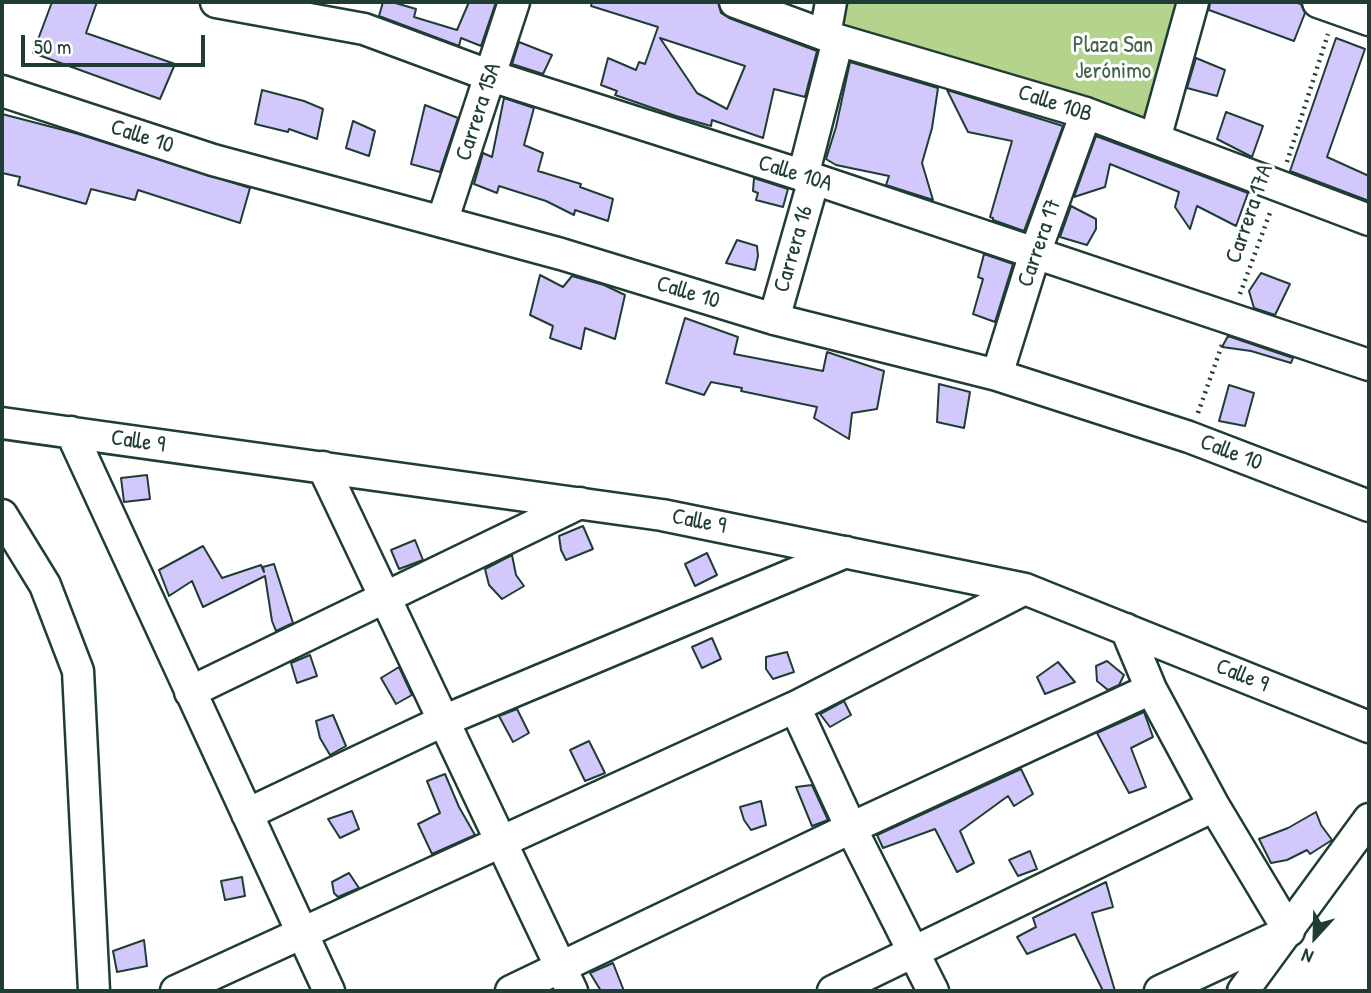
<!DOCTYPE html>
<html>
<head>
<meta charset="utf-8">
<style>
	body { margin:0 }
	#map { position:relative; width:1371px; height:993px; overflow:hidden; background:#fff; font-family:"Patrick Hand",sans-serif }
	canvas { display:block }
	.frame { position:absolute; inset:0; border:4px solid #1f3d34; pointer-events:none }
	.north { position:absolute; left:1280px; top:902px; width:70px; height:70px; -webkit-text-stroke:5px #fff; paint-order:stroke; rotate:202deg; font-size:19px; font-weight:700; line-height:28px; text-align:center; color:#1f3d34 }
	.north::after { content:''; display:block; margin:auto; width:24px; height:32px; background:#1f3d34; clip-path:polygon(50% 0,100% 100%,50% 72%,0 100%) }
	.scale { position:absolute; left:21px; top:35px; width:184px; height:32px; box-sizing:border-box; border:4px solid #1f3d34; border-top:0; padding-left:9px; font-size:21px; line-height:24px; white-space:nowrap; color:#1f3d34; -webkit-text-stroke:5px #fff; paint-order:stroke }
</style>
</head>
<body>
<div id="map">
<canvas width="1371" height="993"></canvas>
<div class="frame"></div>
<div class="north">N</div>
<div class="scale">50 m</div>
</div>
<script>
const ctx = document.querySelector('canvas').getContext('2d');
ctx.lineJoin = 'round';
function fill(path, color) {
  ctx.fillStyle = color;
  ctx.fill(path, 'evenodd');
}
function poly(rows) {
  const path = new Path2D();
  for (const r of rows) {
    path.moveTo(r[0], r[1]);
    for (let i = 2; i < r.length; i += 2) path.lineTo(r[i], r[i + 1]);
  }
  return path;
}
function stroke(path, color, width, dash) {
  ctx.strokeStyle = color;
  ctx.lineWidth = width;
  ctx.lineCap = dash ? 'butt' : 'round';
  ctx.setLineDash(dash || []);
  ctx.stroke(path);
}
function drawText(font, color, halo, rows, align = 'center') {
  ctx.font = font + ' "Patrick Hand",sans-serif';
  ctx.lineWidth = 6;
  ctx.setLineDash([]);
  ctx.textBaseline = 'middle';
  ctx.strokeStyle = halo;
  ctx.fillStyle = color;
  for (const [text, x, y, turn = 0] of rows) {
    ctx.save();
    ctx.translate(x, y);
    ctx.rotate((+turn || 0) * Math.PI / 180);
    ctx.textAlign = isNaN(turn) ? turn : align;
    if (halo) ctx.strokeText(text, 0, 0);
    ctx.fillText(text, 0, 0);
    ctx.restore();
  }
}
const green = poly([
	[834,2,1189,2,1152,133,841,37]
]);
const building = poly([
	[52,2,97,2,86,33,175,64,160,99,33,53,52,2],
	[383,2,392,2,416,9,414,17,457,30,469,2,496,2,481,46,461,38,459,46,379,16,383,2],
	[592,2,718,2,721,13,729,18,817,51,805,97,774,89,763,138,712,120,711,126,676,116,615,95,617,91,601,85,608,58,636,70,639,62,645,64,658,27,591,6,592,2],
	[660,38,745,66,727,109,697,93,660,38],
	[1210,2,1294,2,1301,4,1305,13,1294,41,1209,10,1210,2],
	[1336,38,1365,49,1327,157,1369,176,1369,201,1290,171,1336,38],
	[519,42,552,55,543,74,512,64,519,42],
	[1196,58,1225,70,1217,96,1187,88,1196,58],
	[850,62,938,88,932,128,922,163,933,200,886,185,889,176,836,165,826,159,836,127,850,62],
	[262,90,304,101,323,109,317,139,289,129,288,132,255,124,262,90],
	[947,90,1063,126,1024,231,993,220,993,218,990,217,1012,141,968,132,947,90],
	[504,98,534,108,524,145,543,153,538,171,581,184,580,187,613,199,608,221,575,210,574,215,546,201,499,186,497,193,474,184,483,153,492,157,504,98],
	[425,105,458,118,440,172,411,164,425,105],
	[1226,112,1263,126,1252,157,1217,139,1226,112],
	[2,114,75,133,250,188,240,223,138,190,135,200,91,189,86,204,18,185,20,177,2,173,2,114],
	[353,121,375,131,369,156,346,148,353,121],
	[1096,136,1248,193,1236,226,1197,206,1190,229,1175,207,1179,192,1110,164,1105,187,1074,197,1096,136],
	[754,178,788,189,783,207,756,200,758,193,753,191,754,178],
	[1071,206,1096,219,1096,229,1087,245,1060,237,1071,206],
	[737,240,757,246,758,256,755,270,726,263,737,240],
	[984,254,1013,264,995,322,973,314,983,279,978,277,984,254],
	[1261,273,1290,284,1275,315,1254,308,1249,291,1261,273],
	[540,275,563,287,572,276,604,285,625,295,615,339,585,328,581,349,550,338,553,326,530,315,540,275],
	[685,318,738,337,734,354,823,371,827,352,884,371,877,409,852,413,849,439,814,418,817,407,741,391,742,388,711,382,704,395,666,383,685,318],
	[1228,336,1293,358,1291,363,1251,351,1222,347,1228,336],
	[939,384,970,392,964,428,937,422,939,384],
	[1229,385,1254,393,1245,426,1219,421,1229,385],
	[147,475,150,499,124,502,121,478,147,475],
	[583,526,593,549,566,560,561,550,559,536,583,526],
	[415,540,423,560,399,569,391,550,415,540],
	[203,546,222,578,261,565,264,572,263,567,274,564,293,623,276,631,272,621,265,576,203,607,192,581,169,596,159,570,203,546],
	[707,553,717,575,695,586,685,564,707,553],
	[512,555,516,575,524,586,502,599,489,585,485,569,512,555],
	[712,638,721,659,702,668,692,647,712,638],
	[787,652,794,672,773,679,766,669,766,657,787,652],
	[310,655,317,676,297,683,291,663,310,655],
	[1107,661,1124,675,1119,685,1108,690,1097,681,1096,666,1107,661],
	[1058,662,1075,682,1045,694,1037,677,1058,662],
	[399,667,412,695,396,704,381,678,399,667],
	[844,701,851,715,830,727,820,714,844,701],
	[517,709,529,733,513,742,499,716,517,709],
	[1144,712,1153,737,1131,748,1146,787,1129,793,1097,733,1144,712],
	[333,715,346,746,330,755,320,738,316,721,333,715],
	[589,741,605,773,585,781,570,750,589,741],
	[1021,769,1033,794,1014,806,1008,796,960,831,974,863,957,872,935,829,883,848,877,835,1021,769],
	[445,774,459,807,475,835,432,854,418,824,440,813,427,781,445,774],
	[812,785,828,820,812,826,796,787,812,785],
	[761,801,766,825,751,830,744,820,740,807,761,801],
	[352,811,359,829,340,838,328,819,352,811],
	[1316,812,1321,825,1332,840,1310,854,1307,850,1287,860,1271,863,1259,839,1288,828,1316,812],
	[1030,851,1037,869,1018,876,1009,860,1030,851],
	[349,873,359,888,338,897,334,893,332,882,349,873],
	[242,877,245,896,225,900,221,881,242,877],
	[1106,882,1113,907,1092,913,1115,991,1103,991,1075,934,1027,954,1017,937,1036,927,1033,918,1106,882],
	[144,940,147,966,117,972,113,951,144,940],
	[613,963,624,991,601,991,590,973,613,963]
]);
const path = poly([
	[1287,162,1328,34],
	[1240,294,1271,210],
	[1198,413,1223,342]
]);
const minor = poly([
	[216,2,364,29,491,76,814,179,1369,365],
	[735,2,838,40,1086,113,1369,220],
	[1318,2,1369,20],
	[825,35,831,2],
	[2,91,213,160,561,254,774,319,997,375,1189,437,1369,506],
	[1155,139,1193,2],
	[803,176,838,40],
	[442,222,514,2],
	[774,319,814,179],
	[997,375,1035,253,1086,113],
	[2,423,662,515,1025,589,1369,727],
	[71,432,329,991],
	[323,467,572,991],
	[2,515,45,585,78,671,94,991],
	[1126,629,1151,689,1214,806,1289,931,1160,991],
	[190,692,580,503],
	[795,707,851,828,933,991],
	[247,814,443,721,846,552],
	[176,991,795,707,1025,589],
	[511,991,851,828,1151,689],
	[833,991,1214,806],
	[1243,991,1369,819]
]);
const parkNames = [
	["Plaza San",1113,46],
	["Jerónimo",1113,72]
];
const streetNames = [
	["Calle 10B",1055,104,18],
	["Carrera 15A",479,112,-72],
	["Calle 10",142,137,18],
	["Calle 10A",795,174,17],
	["Carrera 17A",1250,214,-71],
	["Carrera 17",1040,243,-71],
	["Carrera 16",794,249,-74],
	["Calle 10",688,293,17],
	["Calle 9",138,442,8],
	["Calle 10",1231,453,21],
	["Calle 9",699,522,11],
	["Calle 9",1242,676,22]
];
fill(green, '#b4d48e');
fill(building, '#d2c8fb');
stroke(building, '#1f3d34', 2);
stroke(minor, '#1f3d34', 35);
stroke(path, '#1f3d34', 4.5, [2, 5]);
stroke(minor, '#fff', 30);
drawText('23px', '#44634a', '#fff', parkNames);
drawText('23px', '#1f3d34', '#fff', streetNames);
</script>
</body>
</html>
